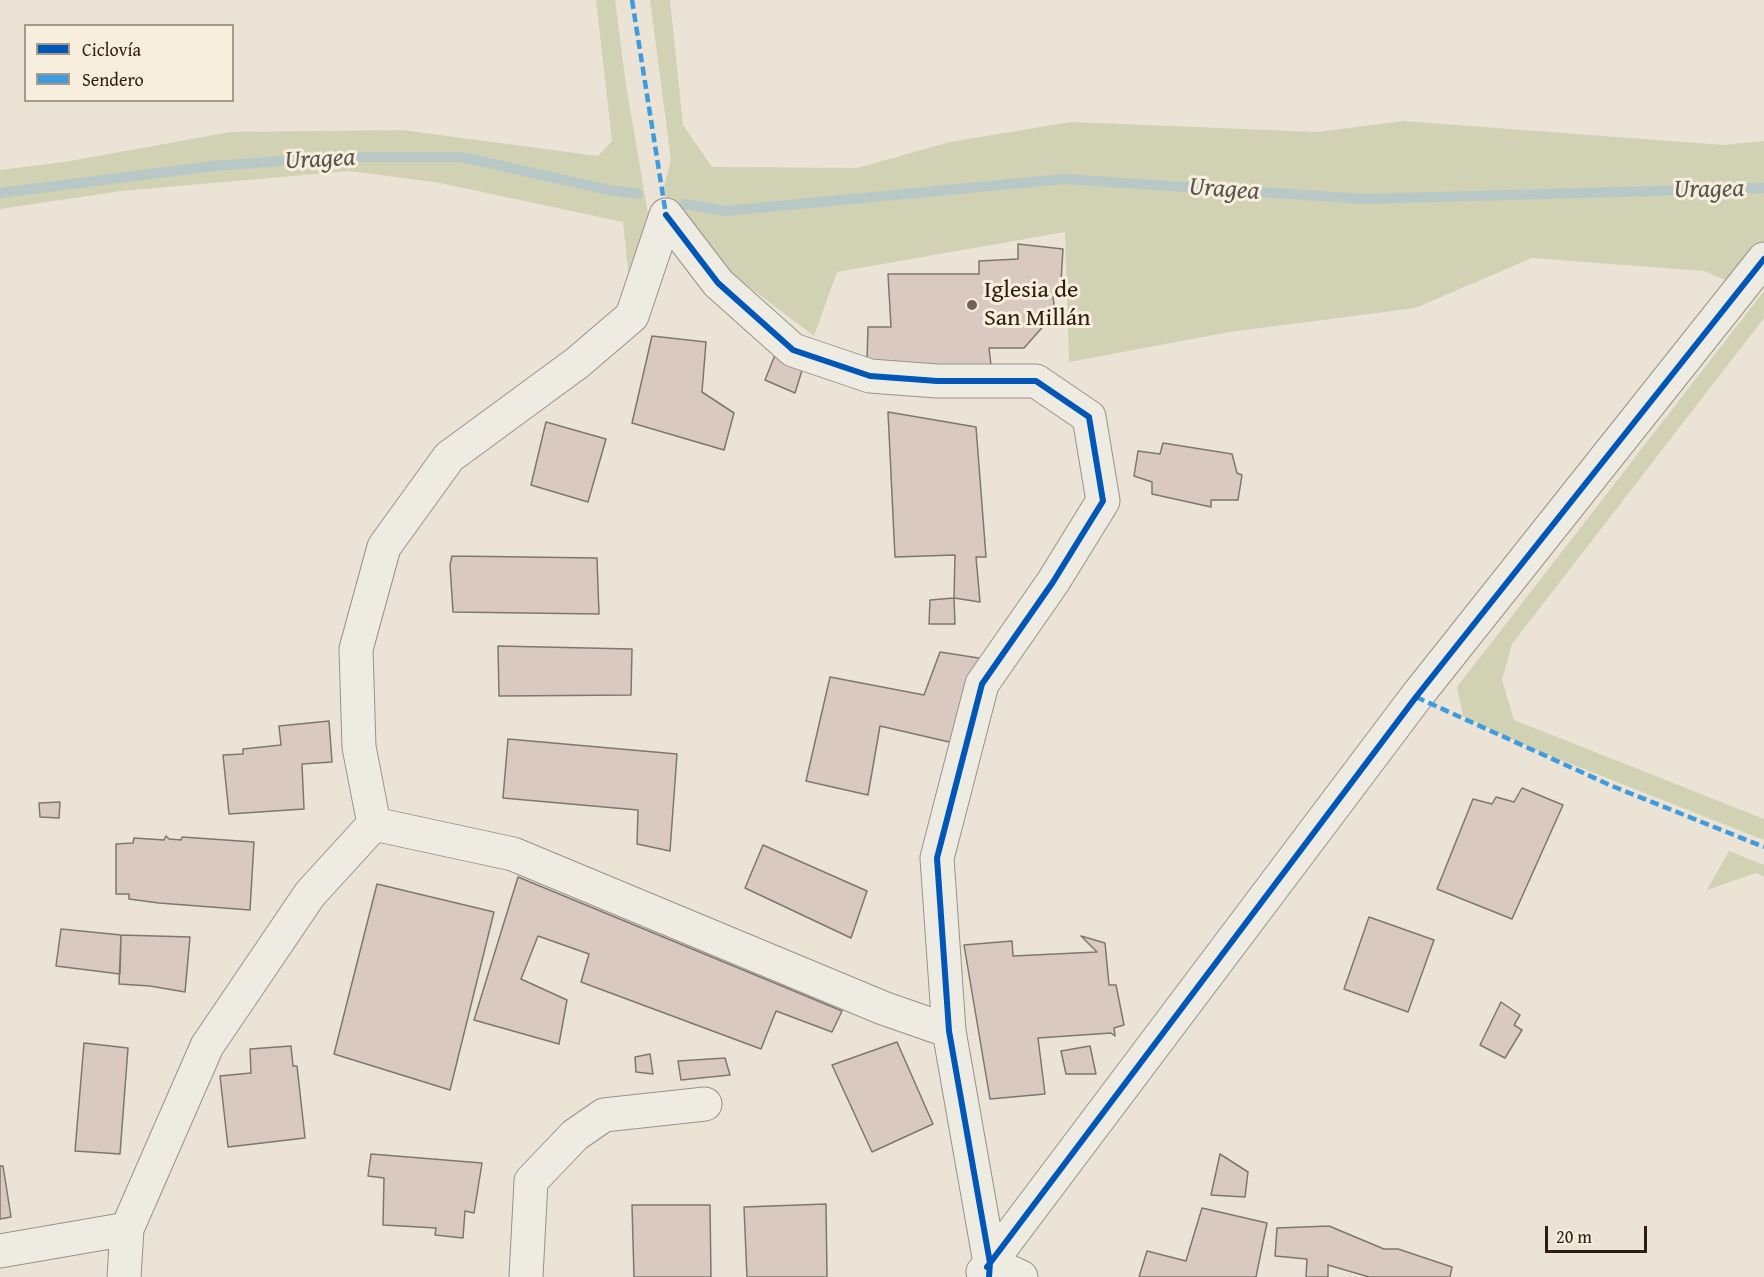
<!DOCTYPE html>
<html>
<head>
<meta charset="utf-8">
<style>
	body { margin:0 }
	#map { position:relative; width:1764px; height:1277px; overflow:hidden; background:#ebe3d5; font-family:"Gentium Book Plus",serif }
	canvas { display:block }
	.legend { position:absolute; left:24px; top:24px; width:210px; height:78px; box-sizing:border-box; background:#f8eedd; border:2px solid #a79a8b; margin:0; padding:8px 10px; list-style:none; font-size:18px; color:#2e1d10 }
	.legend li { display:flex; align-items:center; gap:12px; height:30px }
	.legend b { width:30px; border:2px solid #a79a8b }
	.scale { position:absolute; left:1545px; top:1226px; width:102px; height:27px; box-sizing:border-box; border:3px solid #2e1d10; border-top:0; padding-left:8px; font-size:18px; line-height:21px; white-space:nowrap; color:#2e1d10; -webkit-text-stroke:4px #f8eedd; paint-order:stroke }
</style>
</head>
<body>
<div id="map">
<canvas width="1764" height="1277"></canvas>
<ul class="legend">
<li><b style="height:8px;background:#0057b8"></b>Ciclovía</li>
<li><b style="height:8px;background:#3d9bde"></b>Sendero</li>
</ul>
<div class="scale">20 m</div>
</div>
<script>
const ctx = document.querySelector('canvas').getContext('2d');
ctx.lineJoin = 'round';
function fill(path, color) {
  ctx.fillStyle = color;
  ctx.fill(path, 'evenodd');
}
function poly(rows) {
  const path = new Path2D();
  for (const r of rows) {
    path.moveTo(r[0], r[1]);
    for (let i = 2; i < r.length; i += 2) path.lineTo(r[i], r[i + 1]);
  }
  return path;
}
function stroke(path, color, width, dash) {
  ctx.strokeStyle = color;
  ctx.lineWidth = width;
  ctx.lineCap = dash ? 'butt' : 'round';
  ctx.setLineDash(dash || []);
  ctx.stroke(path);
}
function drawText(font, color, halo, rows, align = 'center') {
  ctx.font = font + ' "Gentium Book Plus",serif';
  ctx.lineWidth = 6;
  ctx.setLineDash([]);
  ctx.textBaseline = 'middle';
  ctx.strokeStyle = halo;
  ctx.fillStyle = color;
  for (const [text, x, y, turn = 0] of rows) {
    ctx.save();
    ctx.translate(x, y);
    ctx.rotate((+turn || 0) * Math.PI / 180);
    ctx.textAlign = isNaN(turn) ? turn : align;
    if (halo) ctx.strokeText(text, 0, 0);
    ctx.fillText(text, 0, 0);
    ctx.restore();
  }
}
const green = poly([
	[596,0,615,0,626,85,651,231,629,279,623,222,440,183,350,171,121,191,0,209,0,170,64,162,231,132,402,130,598,156,612,141],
	[650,0,670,0,683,125,712,167,857,168,950,142,1071,122,1318,132,1403,121,1724,145,1764,141,1764,242,1734,284,1704,271,1532,258,1415,308,1230,332,1069,362,1065,232,837,272,814,336,683,237,663,190,671,160],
	[1764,291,1764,318,1512,644,1502,680,1514,720,1764,819,1764,840,1531,748,1463,716,1457,687],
	[1729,851,1764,865,1764,877,1756,873,1707,890]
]);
const stream = poly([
	[0,193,213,166,338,157,461,157,609,190,638,194],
	[685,204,725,211,1064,179,1364,199,1764,188]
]);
const building = poly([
	[1018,244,1063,249,1060,297,1053,297,1055,313,1024,348,989,348,992,374,867,360,868,327,891,327,888,274,979,274,979,261,1018,259,1018,244],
	[652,336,706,342,702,392,734,413,724,450,632,423,652,336],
	[775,355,803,367,795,393,765,380,775,355],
	[888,412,976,427,986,557,976,557,980,602,954,598,955,555,895,557,888,412],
	[546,422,606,439,588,502,531,485,546,422],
	[1163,443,1232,454,1237,473,1242,475,1238,500,1211,500,1211,507,1152,494,1152,482,1134,476,1138,451,1160,454,1163,443],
	[452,556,597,558,599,614,453,612,450,565,452,556],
	[954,598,955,624,929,624,930,600,954,598],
	[498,646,632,649,631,695,499,696,498,646],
	[940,652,985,659,958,744,880,726,868,795,806,781,830,677,924,695,940,652],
	[329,721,332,762,302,764,304,809,229,814,223,755,243,754,243,749,281,745,279,726,329,721],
	[508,739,677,754,670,851,637,844,638,810,503,798,508,739],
	[1522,788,1563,805,1512,919,1437,889,1473,799,1492,804,1496,797,1514,802,1522,788],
	[60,802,59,818,40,817,39,803,60,802],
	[166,836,169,839,181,840,182,837,254,842,250,910,159,903,129,899,129,894,116,894,116,844,133,843,134,838,164,840,166,836],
	[763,845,867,891,851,938,745,888,763,845],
	[518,877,782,986,842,1011,832,1032,776,1011,761,1049,581,982,589,954,538,936,521,979,567,1000,559,1044,474,1020,518,877],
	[377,884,494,912,450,1090,334,1054,377,884],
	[1369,917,1434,940,1408,1012,1344,989,1369,917],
	[61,929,121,935,120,974,56,966,61,929],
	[121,935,190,937,185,992,150,986,119,984,121,935],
	[1081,936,1105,943,1109,985,1116,985,1124,1025,1114,1028,1115,1036,1111,1033,1038,1038,1045,1094,990,1099,964,945,1012,941,1013,956,1097,952,1081,936],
	[1501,1002,1520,1015,1514,1025,1522,1030,1505,1058,1480,1045,1501,1002],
	[897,1042,933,1124,872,1152,832,1065,897,1042],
	[84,1043,128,1048,120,1154,75,1151,84,1043],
	[291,1046,293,1066,297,1066,305,1138,228,1147,220,1076,251,1073,250,1049,291,1046],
	[1090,1046,1096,1074,1066,1074,1061,1051,1090,1046],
	[650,1054,653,1074,636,1072,635,1057,650,1054],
	[725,1058,730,1075,681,1080,678,1061,725,1058],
	[371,1154,482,1163,474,1213,465,1211,463,1238,435,1235,436,1228,383,1225,384,1178,368,1176,371,1154],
	[1220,1154,1248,1172,1245,1197,1211,1195,1220,1154],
	[0,1166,3,1166,11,1217,0,1219,0,1166],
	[826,1204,827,1277,747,1277,744,1207,826,1204],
	[632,1205,710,1205,711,1277,634,1277,632,1205],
	[1202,1208,1267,1223,1256,1277,1139,1277,1147,1251,1186,1261,1202,1208],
	[1329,1226,1384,1249,1398,1249,1452,1267,1450,1277,1369,1277,1328,1265,1328,1277,1306,1277,1307,1259,1275,1256,1277,1228,1329,1226]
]);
const minor = poly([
	[666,215,718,283,793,350,870,376,937,381,1036,381,1089,417,1103,501,1053,582,982,684,937,858,949,1031,990,1263,989,1277],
	[374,824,359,747,356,649,384,547,449,457,577,363,632,316,666,215],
	[374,824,513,854,883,1008,949,1031],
	[0,1251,127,1229],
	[990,1263,1021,1277],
	[983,1272,1416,697,1764,259],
	[124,1277,127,1229,207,1046,310,894,374,824],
	[526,1277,531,1181,575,1135,604,1115,705,1104]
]);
const quiet = poly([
	[632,0,666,215],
	[1416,697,1612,786,1764,847]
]);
const cycleway = poly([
	[666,215,718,283,793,350,870,376,937,381,1036,381,1089,417,1103,501,1053,582,982,684,937,858,949,1031,990,1263,989,1277],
	[987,1267,1416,697,1764,259]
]);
const markers = [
	[972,305,6,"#706255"]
];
const poiNames = [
	["Iglesia de",984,291],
	["San Millán",984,319]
];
const waterNames = [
	["Uragea",320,160,-3],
	["Uragea",1224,190,4],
	["Uragea",1709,190,-1]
];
fill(green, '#d1d2b3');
stroke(stream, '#b7c8c7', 10);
fill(building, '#dac9c1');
stroke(building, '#7e776e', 1.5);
stroke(minor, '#989289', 35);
stroke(minor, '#eeebe3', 33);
stroke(quiet, '#3d9bde', 4.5, [9, 4.5]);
stroke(cycleway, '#0057b8', 6);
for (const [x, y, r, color] of markers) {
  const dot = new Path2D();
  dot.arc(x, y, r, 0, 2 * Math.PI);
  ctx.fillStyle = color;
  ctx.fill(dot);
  stroke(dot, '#f8eedd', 2);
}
drawText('24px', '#2e1d10', '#f8eedd', poiNames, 'left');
drawText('italic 26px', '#56554e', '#f8eedd', waterNames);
</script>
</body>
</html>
